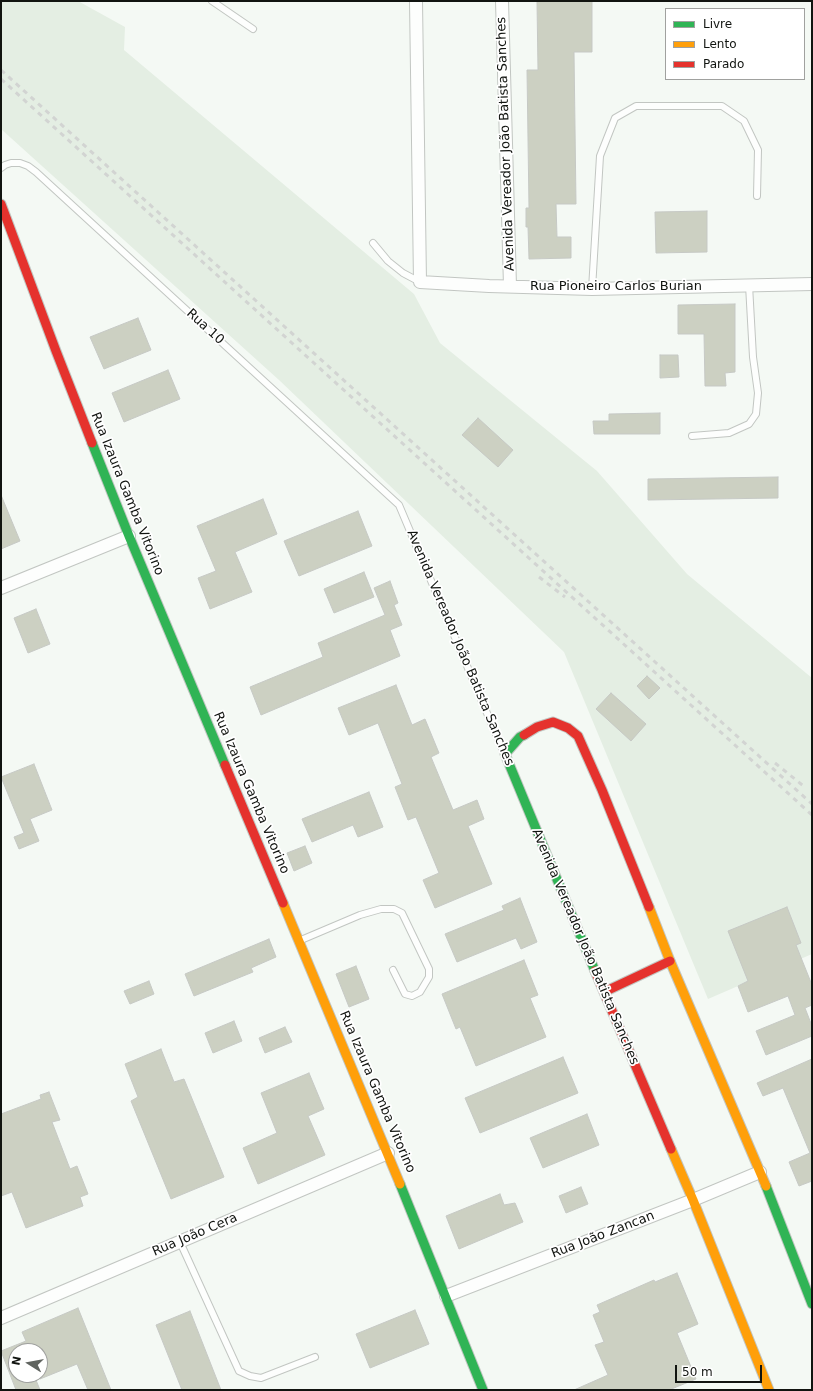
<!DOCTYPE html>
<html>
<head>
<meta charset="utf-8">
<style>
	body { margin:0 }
	#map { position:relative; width:813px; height:1391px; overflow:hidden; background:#f4f9f4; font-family:"DejaVu Sans",sans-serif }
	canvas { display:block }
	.frame { position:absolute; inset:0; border:2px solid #111410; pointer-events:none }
	.legend { position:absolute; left:665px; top:8px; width:140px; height:72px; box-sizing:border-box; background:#fff; border:1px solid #a0a19f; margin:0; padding:5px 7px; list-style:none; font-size:12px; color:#111410 }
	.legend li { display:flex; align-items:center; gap:8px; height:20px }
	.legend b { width:20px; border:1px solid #a0a19f }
	.north { position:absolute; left:8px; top:1343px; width:40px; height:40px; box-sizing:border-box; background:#fff; border:1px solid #a0a19f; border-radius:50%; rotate:281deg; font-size:11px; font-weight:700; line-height:16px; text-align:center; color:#111410 }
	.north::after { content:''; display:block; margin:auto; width:14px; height:18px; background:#606460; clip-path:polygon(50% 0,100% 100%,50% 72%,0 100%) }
	.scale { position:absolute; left:675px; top:1365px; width:87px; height:18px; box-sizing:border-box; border:2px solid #111410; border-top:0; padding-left:5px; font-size:12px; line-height:14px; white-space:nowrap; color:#111410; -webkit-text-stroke:3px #fff; paint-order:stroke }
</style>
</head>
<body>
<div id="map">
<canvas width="813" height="1391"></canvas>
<div class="frame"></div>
<ul class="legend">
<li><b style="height:5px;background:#30b455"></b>Livre</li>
<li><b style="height:5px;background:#ff9f0a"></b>Lento</li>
<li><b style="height:5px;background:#e5322d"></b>Parado</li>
</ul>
<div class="north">N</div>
<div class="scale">50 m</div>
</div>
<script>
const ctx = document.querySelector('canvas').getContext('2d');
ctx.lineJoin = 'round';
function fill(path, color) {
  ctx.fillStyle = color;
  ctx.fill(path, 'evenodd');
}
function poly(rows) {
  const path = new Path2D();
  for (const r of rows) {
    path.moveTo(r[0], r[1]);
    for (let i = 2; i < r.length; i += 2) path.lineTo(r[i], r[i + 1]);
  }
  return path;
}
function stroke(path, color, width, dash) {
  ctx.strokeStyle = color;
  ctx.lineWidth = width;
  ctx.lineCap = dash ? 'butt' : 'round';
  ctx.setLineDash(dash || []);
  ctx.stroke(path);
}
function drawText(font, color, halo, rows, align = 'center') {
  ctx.font = font + ' "DejaVu Sans",sans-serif';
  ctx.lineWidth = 3.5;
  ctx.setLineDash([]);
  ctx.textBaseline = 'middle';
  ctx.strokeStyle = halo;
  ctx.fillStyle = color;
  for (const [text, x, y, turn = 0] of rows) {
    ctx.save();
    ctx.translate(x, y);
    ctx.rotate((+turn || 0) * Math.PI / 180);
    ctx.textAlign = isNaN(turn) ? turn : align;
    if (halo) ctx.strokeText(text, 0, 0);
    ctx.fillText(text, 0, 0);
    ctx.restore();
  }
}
const built = poly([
	[1,1,78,1,125,27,124,50,414,294,440,343,597,471,687,574,812,678,812,954,708,999,564,652,279,380,1,129]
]);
const building = poly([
	[537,1,592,1,592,52,574,52,576,204,556,204,557,237,571,237,571,258,529,259,528,227,526,227,526,208,529,208,527,70,538,70,537,1],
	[707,211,707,252,656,253,655,212,707,211],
	[735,304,735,372,725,373,726,386,705,386,704,334,678,334,678,305,735,304],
	[138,318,151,350,104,369,90,337,138,318],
	[660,355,678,355,679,377,660,378,660,355],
	[168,370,180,399,124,422,112,393,168,370],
	[660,413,660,434,594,434,593,421,609,421,609,414,660,413],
	[478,418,513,450,498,467,462,435,478,418],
	[778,477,778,498,648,500,648,479,778,477],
	[1,495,20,541,1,549,1,495],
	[263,499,277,534,235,552,252,592,210,609,198,578,216,571,197,526,263,499],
	[358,511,372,546,299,576,284,541,358,511],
	[364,572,374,597,334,613,324,589,364,572],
	[390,581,398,603,394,605,402,625,390,630,400,656,261,715,250,687,323,657,318,643,385,615,374,588,390,581],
	[36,609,50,644,28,653,14,618,36,609],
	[647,676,660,688,649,699,637,686,647,676],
	[396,685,412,725,425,719,439,753,431,757,453,810,477,800,484,819,468,826,492,884,435,908,423,880,439,873,416,817,408,820,395,787,402,784,378,723,349,735,338,708,396,685],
	[611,693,646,724,631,741,596,709,611,693],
	[34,764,52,810,30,819,39,841,19,849,14,837,24,833,1,777,34,764],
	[369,792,383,827,358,837,353,825,312,842,302,819,369,792],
	[305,846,312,863,294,871,287,853,305,846],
	[520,898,537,942,521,949,516,938,457,962,445,934,504,910,502,906,520,898],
	[787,907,801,943,796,945,812,985,812,1005,805,1008,812,1026,812,1036,766,1055,756,1031,795,1015,788,996,748,1012,738,986,748,981,728,931,787,907],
	[269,939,276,957,251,968,253,972,194,996,185,974,269,939],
	[524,960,538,995,530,998,546,1037,476,1066,460,1027,456,1029,442,994,524,960],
	[356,966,369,999,349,1007,336,974,356,966],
	[149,981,154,994,130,1004,124,991,149,981],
	[234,1021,242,1041,213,1053,205,1033,234,1021],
	[285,1027,292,1042,265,1053,259,1038,285,1027],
	[161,1049,174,1082,184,1079,224,1177,171,1199,131,1101,138,1097,125,1064,161,1049],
	[563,1057,578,1093,480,1133,465,1098,563,1057],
	[812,1059,812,1181,799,1186,789,1162,810,1153,783,1088,763,1096,757,1083,812,1059],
	[309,1073,324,1109,308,1116,325,1155,258,1184,243,1148,277,1133,261,1093,309,1073],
	[49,1092,60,1120,52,1122,70,1169,77,1166,88,1194,80,1197,83,1206,26,1228,12,1192,1,1196,1,1114,41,1099,40,1095,49,1092],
	[587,1114,599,1145,543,1168,530,1138,587,1114],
	[581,1187,588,1204,566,1213,559,1196,581,1187],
	[500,1194,504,1205,515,1203,523,1222,459,1249,446,1216,500,1194],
	[677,1273,698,1324,677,1333,696,1379,669,1390,574,1390,608,1375,595,1345,604,1342,593,1315,600,1312,597,1305,654,1280,655,1282,677,1273],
	[78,1308,111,1390,88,1390,77,1364,40,1379,40,1351,16,1351,16,1375,34,1375,40,1390,16,1390,1,1351,26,1341,22,1332,78,1308],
	[415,1310,429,1344,370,1368,356,1334,415,1310],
	[190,1311,221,1390,182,1390,156,1325,190,1311]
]);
const lane = poly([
	[212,1,253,29],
	[1,168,5,165,11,163,20,163,28,166,36,172,399,505,503,751],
	[373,243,388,261,403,273,420,282],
	[592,289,600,156,615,118,636,106,722,106,744,121,758,150,757,196],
	[692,436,729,433,749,424,756,414,758,393,753,357,749,285],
	[301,940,360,915,381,909,394,909,402,913,429,969,429,977,420,992,412,996,405,994,393,970],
	[180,1242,239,1371,250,1376,261,1378,315,1357]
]);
const street = poly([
	[416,1,420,282,489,286,592,289,812,284],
	[502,1,510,286],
	[1,588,129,536],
	[446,1296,693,1200,760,1172],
	[1,1318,388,1153]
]);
const fast = poly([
	[92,443,129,536,225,765],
	[524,735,520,737,505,754,595,971],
	[400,1184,483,1390],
	[766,1186,812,1304]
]);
const slow = poly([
	[283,903,400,1184],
	[649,907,670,961,766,1186],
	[671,1149,693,1200,769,1390]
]);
const jam = poly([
	[1,204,56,351,92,443],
	[524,735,537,727,553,722,568,728,578,736,602,790,649,907],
	[225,765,283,903],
	[595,971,671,1149],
	[604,992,670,961]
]);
const rail = poly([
	[1,70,812,804],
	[1,79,812,815],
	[539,577,565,597],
	[775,763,806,788]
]);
const streetNames = [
	["Avenida Vereador João Batista Sanches",506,144,-92],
	["Rua Pioneiro Carlos Burian",616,287],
	["Rua 10",205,327,42],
	["Rua Izaura Gamba Vitorino",127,494,68],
	["Avenida Vereador João Batista Sanches",460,648,67],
	["Rua Izaura Gamba Vitorino",251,793,67],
	["Avenida Vereador João Batista Sanches",585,947,67],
	["Rua Izaura Gamba Vitorino",377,1092,67],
	["Rua João Cera",195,1235,-23],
	["Rua João Zancan",603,1235,-21]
];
fill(built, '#e4eee3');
fill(building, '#ccd0c2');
stroke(building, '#c6c9c5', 1);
stroke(lane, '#c2c6c2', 8);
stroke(street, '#c2c6c2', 14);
stroke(fast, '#c2c6c2', 11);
stroke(slow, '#c2c6c2', 11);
stroke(jam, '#c2c6c2', 11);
stroke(lane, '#fdfefd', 6);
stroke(street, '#fdfefd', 12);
stroke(fast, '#30b455', 9);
stroke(slow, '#ff9f0a', 9);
stroke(jam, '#e5322d', 9);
stroke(rail, '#d2d4d2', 3, [5, 5]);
drawText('13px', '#111410', '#fff', streetNames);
</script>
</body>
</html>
